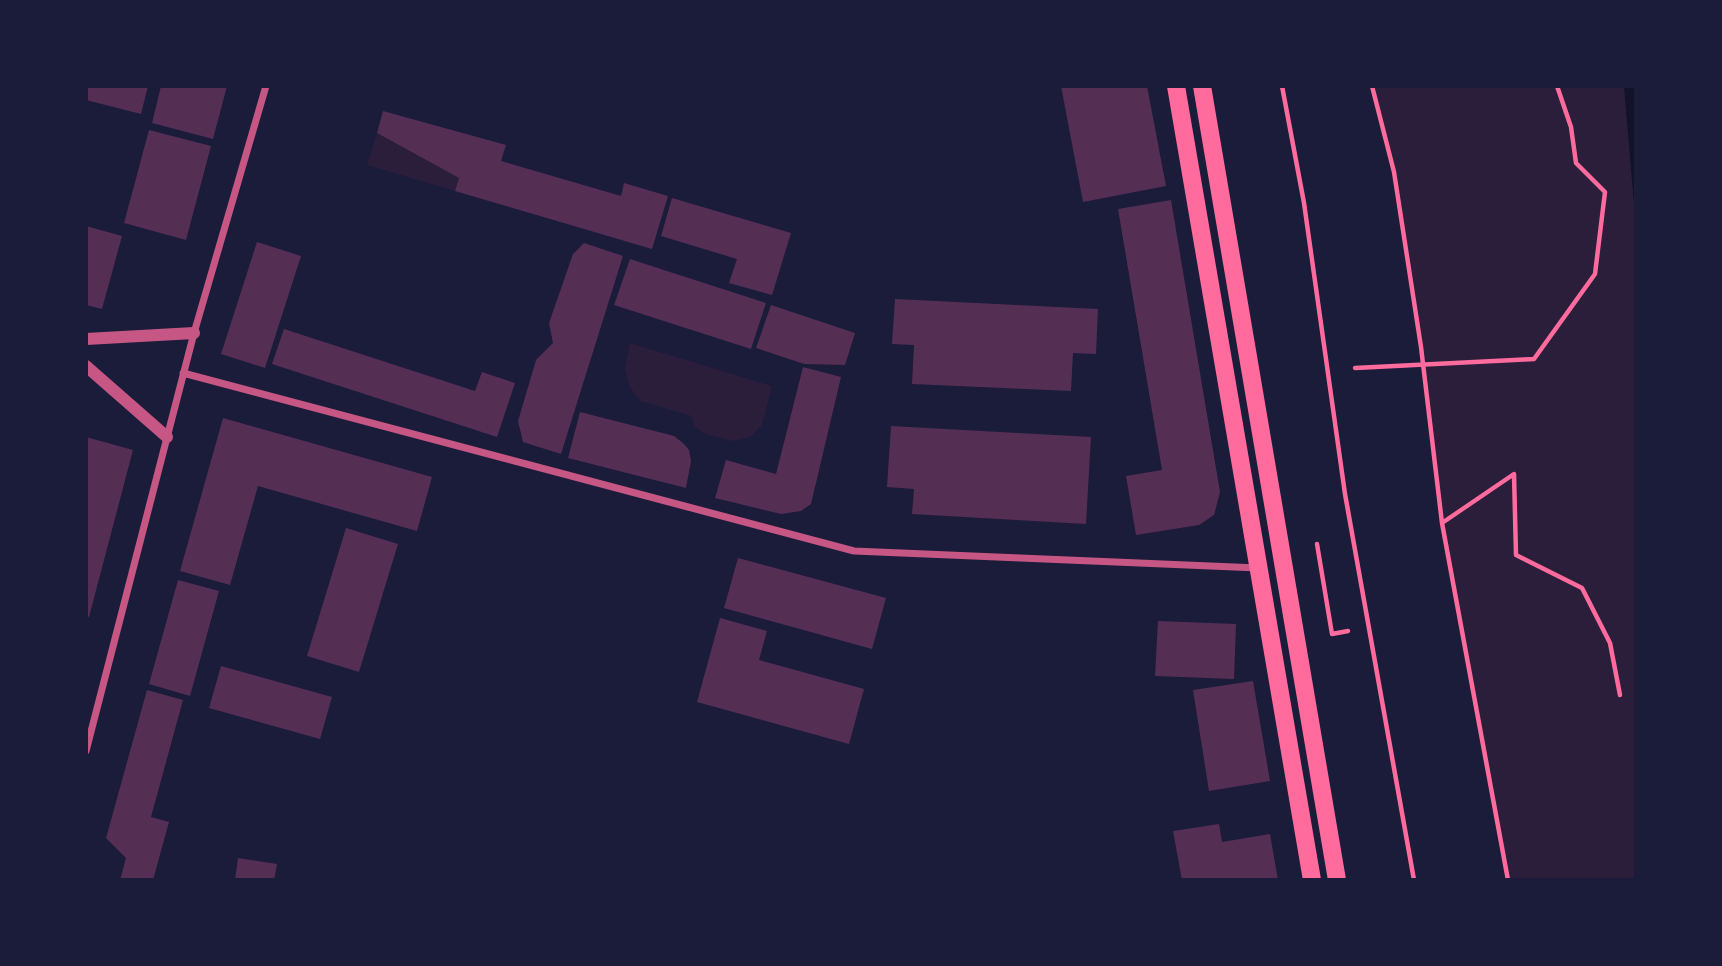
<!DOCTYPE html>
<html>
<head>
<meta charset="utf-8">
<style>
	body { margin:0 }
	#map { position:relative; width:1722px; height:966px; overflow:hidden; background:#1b1b3a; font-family:"Asap Condensed",sans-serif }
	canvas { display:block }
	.frame { position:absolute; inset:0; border:88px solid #1b1b3a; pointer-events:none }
</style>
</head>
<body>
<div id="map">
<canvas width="1722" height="966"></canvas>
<div class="frame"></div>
</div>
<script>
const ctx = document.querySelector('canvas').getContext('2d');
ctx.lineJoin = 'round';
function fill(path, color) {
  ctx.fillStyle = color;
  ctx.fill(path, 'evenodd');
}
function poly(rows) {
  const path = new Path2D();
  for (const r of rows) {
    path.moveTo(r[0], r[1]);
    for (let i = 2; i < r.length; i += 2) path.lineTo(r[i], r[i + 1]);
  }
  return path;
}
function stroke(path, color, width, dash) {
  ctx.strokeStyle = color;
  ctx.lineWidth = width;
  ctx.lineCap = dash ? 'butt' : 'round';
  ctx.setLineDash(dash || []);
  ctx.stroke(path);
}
const green = poly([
	[1372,86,1624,86,1636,226,1636,880,1508,880,1442,523,1422,364,1394,172],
	[377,133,459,178,455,191,367,165],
	[630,343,772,386,762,425,750,437,732,441,705,434,695,427,691,416,640,401,629,386,625,369]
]);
const water = poly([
	[1624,86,1636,86,1636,226]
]);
const building = poly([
	[86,86,148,86,141,114,86,100],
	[161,86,227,86,213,139,152,123],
	[1061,86,1147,86,1166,186,1083,202],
	[383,111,506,145,501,161,621,196,624,183,668,196,652,249,455,191,459,178,377,133],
	[149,130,211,146,186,240,124,223],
	[672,198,791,233,772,295,729,283,737,259,661,236],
	[1171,200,1220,492,1214,515,1199,525,1136,535,1126,476,1162,470,1118,209],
	[86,226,122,236,102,309,86,305],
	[257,242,301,256,265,368,221,354],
	[584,243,623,256,561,454,523,442,518,421,536,360,553,343,549,323,573,254],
	[630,259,766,303,751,349,614,305],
	[895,299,1098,309,1096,354,1073,353,1071,391,912,384,914,345,892,344],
	[771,305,855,333,845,365,804,364,756,348],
	[284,329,475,391,482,372,515,383,497,437,272,364],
	[803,367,841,377,811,504,801,511,781,514,715,498,726,460,776,474],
	[580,412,674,436,683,443,689,450,691,461,686,488,568,458],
	[223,418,432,477,417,531,258,486,230,585,180,571],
	[891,426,1091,437,1086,524,912,514,914,489,887,487],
	[86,437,133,450,89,617,86,616],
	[346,528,398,544,359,672,307,656],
	[738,558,886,598,872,649,724,608],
	[178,580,219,591,190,696,149,684],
	[720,618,767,631,759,660,864,689,849,744,697,702],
	[1158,621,1236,624,1234,679,1155,676],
	[221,666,332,697,320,739,209,708],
	[1253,681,1270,781,1209,791,1193,690],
	[147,690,183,700,151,817,169,822,153,880,120,880,126,858,106,838],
	[1219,824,1222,842,1270,834,1278,880,1182,880,1173,831],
	[238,858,277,864,274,880,235,880]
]);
const path = poly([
	[1282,86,1304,203,1345,494,1414,880],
	[1372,86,1394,172,1421,347,1442,523,1508,880],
	[1355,368,1534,359,1595,274,1605,192,1576,163,1571,127,1557,86],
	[1442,523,1514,474,1516,555,1582,588,1610,643,1620,695],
	[1317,544,1332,634,1348,631]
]);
const minor = poly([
	[183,373,854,551,1258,568],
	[86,751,194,333,266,86]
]);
const tertiary = poly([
	[86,339,194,333],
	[86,366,167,437]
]);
const primary = poly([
	[1176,86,1312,880],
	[1202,86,1337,880]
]);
fill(green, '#2a1e3b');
fill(water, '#12122b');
fill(building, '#542f53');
stroke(path, '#ff6b9d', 4.5);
stroke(minor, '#c65784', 7);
stroke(tertiary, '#c65784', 12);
stroke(primary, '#ff6b9d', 18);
</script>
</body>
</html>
